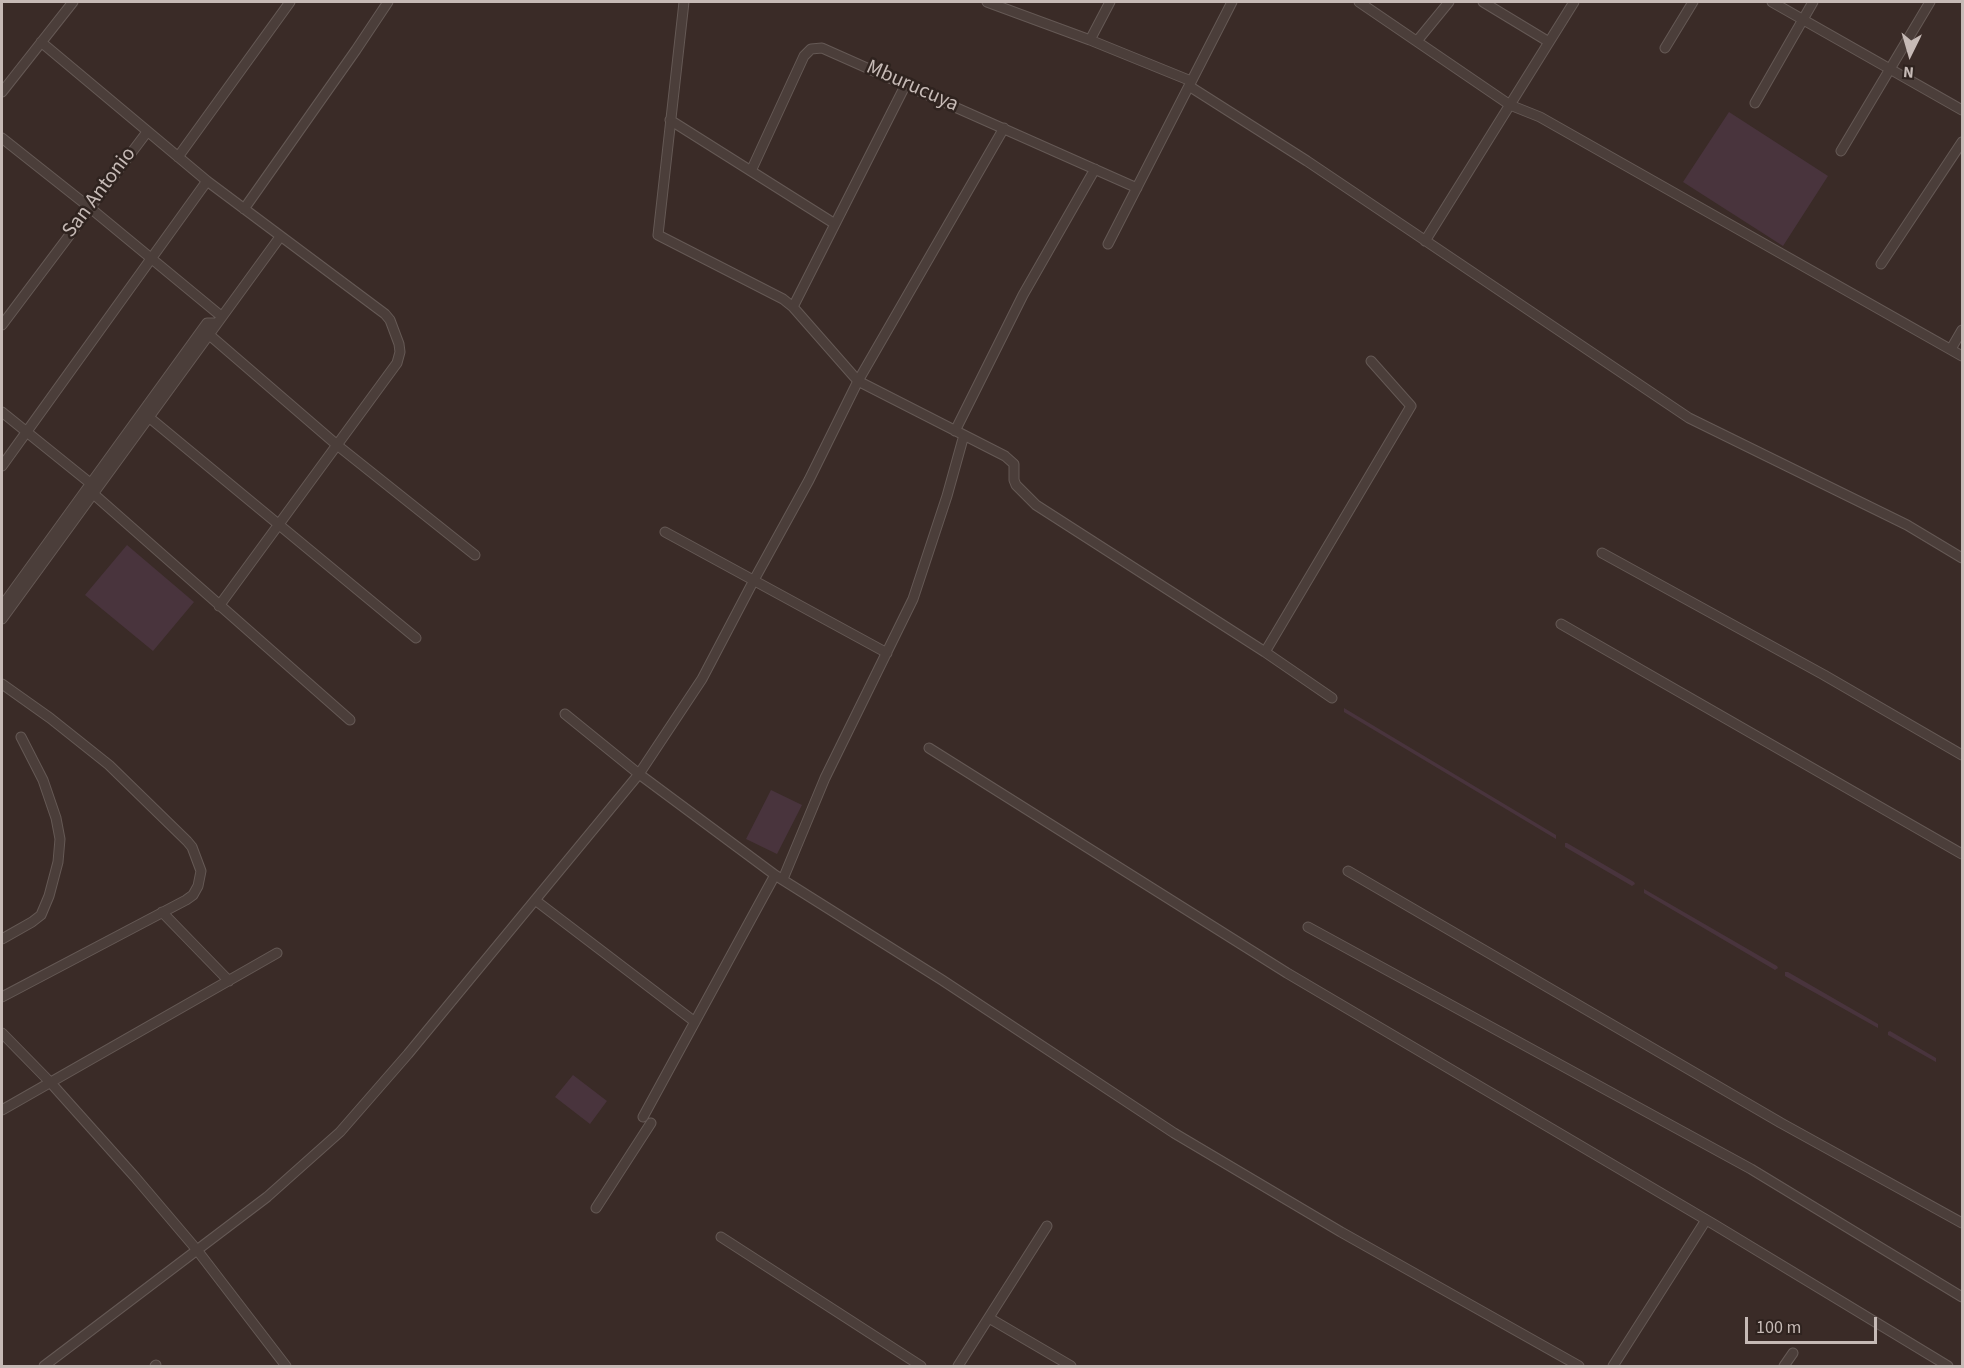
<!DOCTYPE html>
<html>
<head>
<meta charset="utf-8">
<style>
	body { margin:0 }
	#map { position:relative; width:1964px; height:1368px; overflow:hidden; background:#3a2b27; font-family:"Source Sans 3",sans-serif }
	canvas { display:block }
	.frame { position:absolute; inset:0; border:3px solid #c6bab6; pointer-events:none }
	.north { position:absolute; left:1880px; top:24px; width:60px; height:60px; -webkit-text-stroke:4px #2f231f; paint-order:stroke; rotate:185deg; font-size:16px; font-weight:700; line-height:24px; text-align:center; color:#c6bab6 }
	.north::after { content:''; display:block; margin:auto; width:21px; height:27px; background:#c6bab6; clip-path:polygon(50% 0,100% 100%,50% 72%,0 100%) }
	.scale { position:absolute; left:1745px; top:1317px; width:132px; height:27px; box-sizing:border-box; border:3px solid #c6bab6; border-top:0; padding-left:8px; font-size:18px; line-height:21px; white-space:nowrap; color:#c6bab6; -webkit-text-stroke:4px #2f231f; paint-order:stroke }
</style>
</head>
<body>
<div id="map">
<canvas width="1964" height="1368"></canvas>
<div class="frame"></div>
<div class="north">N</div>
<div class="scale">100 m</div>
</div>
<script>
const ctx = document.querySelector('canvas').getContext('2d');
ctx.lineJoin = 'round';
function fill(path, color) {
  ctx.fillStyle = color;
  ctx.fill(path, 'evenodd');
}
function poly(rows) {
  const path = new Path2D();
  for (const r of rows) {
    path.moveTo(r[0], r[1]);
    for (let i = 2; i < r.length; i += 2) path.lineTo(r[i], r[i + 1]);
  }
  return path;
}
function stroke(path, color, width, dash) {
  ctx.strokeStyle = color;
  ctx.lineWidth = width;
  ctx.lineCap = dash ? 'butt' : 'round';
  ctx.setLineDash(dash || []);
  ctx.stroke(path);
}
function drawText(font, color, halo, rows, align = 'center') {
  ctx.font = font + ' "Source Sans 3",sans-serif';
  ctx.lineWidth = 5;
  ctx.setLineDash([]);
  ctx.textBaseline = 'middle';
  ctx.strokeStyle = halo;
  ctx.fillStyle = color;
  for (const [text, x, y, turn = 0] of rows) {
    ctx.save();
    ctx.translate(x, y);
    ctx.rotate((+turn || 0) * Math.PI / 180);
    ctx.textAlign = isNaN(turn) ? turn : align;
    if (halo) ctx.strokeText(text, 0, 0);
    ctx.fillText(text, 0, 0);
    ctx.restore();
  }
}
const green = poly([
	[1729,112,1828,176,1783,246,1683,182],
	[127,545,194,602,153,651,85,595],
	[1344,708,1556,835,1556,839,1344,712],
	[771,790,802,805,777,854,746,839],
	[1565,843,1567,843,1634,882,1635,884,1632,886,1565,847],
	[1644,889,1777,966,1778,968,1775,970,1644,893],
	[1785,972,1788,972,1878,1024,1878,1028,1785,976],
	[1890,1031,1936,1058,1936,1062,1888,1035,1888,1032],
	[573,1075,607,1101,590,1124,555,1097]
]);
const street = poly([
	[684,2,658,235,783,299,793,307,858,381,1005,456,1014,464,1014,480,1016,485,1036,505,1265,652,1332,698],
	[987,2,1090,40,1191,81],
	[1359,2,1510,105,1540,117,1962,356],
	[1483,2,1549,42],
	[1772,2,1962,110],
	[1090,40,1110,2],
	[1417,41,1449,2],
	[41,42,207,181,385,314,390,320,399,344,400,352,397,363,219,606],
	[1665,48,1693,2],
	[1189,86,1307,161,1689,418,1907,525,1962,558],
	[2,92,73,2],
	[1755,103,1813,2],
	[670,120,835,224],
	[2,138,89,207,221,316],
	[1841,151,1930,2],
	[178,157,290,2],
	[751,171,804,56,811,49,822,48,1137,188],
	[244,209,356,50,388,2],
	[1425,241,1574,2],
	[1108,244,1232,2],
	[1881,264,1962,142],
	[793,307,906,84],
	[2,325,147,132],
	[206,332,337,445,475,555],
	[1951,349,1962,330],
	[2,412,95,487],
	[145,414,416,638],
	[955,431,1023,295,1095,169],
	[2,466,207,181],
	[89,490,350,720],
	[665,532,887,653],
	[1602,553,1824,675,1962,755],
	[2,606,207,323,216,323],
	[2,619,280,237],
	[1561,624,1962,854],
	[1265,652,1411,406,1371,361],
	[2,684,50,718,109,765,187,841,192,847,201,871,198,886,193,895,186,900,2,997],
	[565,714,639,774,775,875,942,980,1174,1133,1341,1232,1579,1366],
	[929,748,1287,973,1715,1225,1948,1366],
	[1348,871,1781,1123,1962,1223],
	[783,879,825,778,913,599,947,496,964,435],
	[535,900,695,1022],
	[162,912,229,981],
	[1308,927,1751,1169,1962,1297],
	[2,939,32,922,41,915,49,896,58,862,60,839,56,818,43,780,21,737],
	[2,1033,50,1082,135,1177,197,1250,286,1366],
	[2,1110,277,953],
	[643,1117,775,875],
	[596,1208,651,1123],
	[721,1237,921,1366],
	[989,1318,1071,1366],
	[44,1366,267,1197,340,1132,408,1054,639,774,702,679,754,580,809,480,858,381,1004,128],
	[155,1366,156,1365],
	[958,1366,1047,1226],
	[1613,1366,1706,1220],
	[1784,1366,1793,1353]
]);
const streetNames = [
	["Mburucuya",912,87,24],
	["San Antonio",100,193,-53]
];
fill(green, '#49343d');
stroke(street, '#655955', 11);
stroke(street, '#4b3e3a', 9);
drawText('21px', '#c6bab6', '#2f231f', streetNames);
</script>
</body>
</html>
